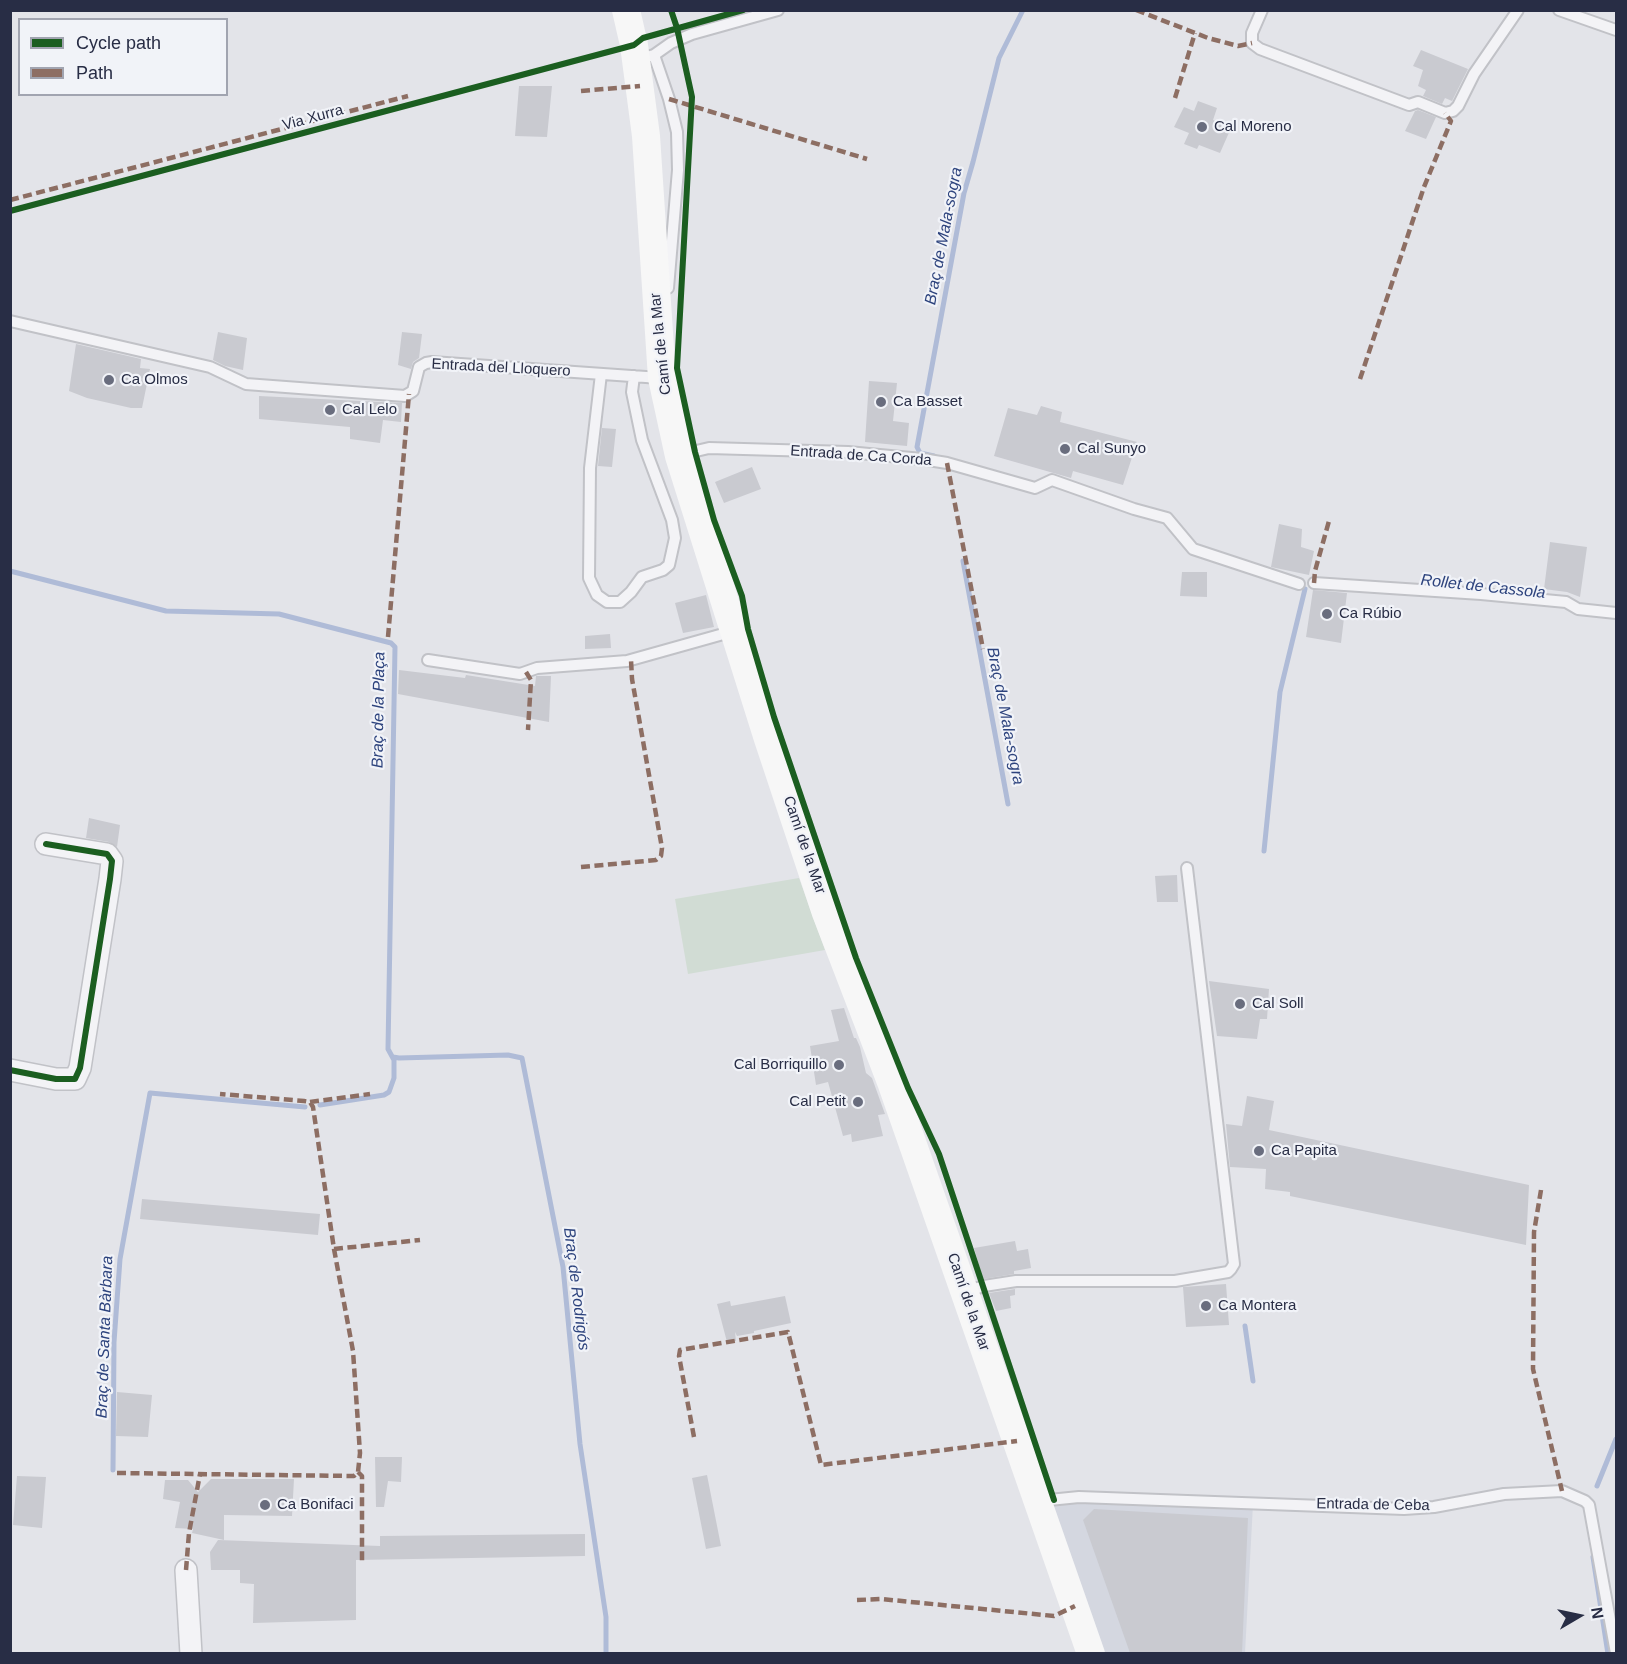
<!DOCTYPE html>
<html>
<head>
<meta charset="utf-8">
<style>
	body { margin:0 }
	#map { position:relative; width:1627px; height:1664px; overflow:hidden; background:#e3e4e9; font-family:Helvetica,sans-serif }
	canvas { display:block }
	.frame { position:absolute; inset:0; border:12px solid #282d45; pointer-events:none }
	.legend { position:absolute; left:18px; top:18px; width:210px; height:78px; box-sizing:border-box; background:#f1f3f8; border:2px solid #a1a4b0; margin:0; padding:8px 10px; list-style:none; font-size:18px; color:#282d45 }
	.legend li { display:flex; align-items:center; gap:12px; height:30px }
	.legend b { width:30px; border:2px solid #a1a4b0 }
	.north { position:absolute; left:1549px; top:1586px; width:60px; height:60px; -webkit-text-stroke:4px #f1f3f8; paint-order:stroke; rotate:81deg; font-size:16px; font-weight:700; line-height:24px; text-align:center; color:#282d45 }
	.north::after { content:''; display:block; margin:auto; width:21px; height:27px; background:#282d45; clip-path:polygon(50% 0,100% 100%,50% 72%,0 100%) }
</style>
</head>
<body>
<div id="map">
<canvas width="1627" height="1664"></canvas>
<div class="frame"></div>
<ul class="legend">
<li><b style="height:8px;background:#1b5e20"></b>Cycle path</li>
<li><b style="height:8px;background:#8d6e63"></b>Path</li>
</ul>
<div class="north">N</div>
</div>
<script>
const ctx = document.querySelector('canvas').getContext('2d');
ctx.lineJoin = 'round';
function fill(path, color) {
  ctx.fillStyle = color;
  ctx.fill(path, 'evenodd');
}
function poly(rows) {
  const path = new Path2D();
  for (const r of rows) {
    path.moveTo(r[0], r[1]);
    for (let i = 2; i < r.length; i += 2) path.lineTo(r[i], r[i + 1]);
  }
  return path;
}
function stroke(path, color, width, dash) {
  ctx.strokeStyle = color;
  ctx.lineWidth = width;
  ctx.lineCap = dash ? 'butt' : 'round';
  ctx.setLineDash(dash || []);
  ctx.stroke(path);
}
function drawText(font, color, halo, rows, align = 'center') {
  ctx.font = font + ' Helvetica,sans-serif';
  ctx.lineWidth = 4.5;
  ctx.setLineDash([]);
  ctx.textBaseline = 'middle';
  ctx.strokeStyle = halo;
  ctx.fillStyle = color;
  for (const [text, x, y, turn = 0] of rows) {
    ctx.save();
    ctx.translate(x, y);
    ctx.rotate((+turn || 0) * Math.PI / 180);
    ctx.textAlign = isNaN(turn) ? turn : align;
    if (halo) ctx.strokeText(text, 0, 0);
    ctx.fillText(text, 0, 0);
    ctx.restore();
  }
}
const built = poly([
	[1038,1501,1253,1504,1245,1653,1091,1653]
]);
const green = poly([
	[799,878,825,950,688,974,675,899]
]);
const stream = poly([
	[934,456,920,453,917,447,964,193,973,162,999,58,1023,10],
	[963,561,1008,804],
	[10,571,166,611,279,614,391,643,395,647,388,1049,394,1060,394,1078,389,1092,384,1095,320,1105],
	[1264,851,1280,692,1305,589],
	[393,1057,399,1058,508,1055,522,1058,563,1267,580,1444,606,1617,606,1654],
	[1245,1326,1253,1381],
	[113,1470,114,1342,120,1259,150,1093,305,1107],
	[1597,1486,1616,1439],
	[1593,1557,1608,1654]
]);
const building = poly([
	[1421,50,1468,69,1452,101,1445,98,1442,104,1423,96,1426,90,1418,86,1423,70,1413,66],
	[519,86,552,86,547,137,515,136],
	[1198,101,1217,108,1213,120,1231,128,1220,153,1199,145,1197,149,1184,144,1189,133,1174,127,1184,107,1194,111],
	[1418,110,1436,117,1426,139,1405,131,1415,111],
	[218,332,247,338,243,370,225,366,213,360],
	[402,332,422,334,419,358,413,362,411,369,398,365],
	[76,344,141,359,140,368,150,369,142,408,131,408,87,398,69,391],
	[869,381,897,383,893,421,909,423,907,446,865,442],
	[259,396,402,403,401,422,383,420,380,443,350,439,350,427,259,419],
	[1041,406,1062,412,1060,422,1137,442,1123,485,1073,471,1071,478,994,456,1008,408,1037,415],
	[602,428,616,429,612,467,598,466],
	[752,467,761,489,724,503,715,482],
	[1279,524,1302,529,1301,547,1314,551,1309,575,1271,567],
	[1550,542,1587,547,1580,597,1567,592,1544,589],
	[1182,572,1207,572,1207,597,1180,596],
	[1313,590,1347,593,1341,643,1306,637],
	[706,595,714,627,683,633,675,603],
	[610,634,611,648,585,649,585,636],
	[399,670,465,678,466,675,535,686,536,676,551,676,549,722,398,694],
	[89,818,120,825,117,847,109,842,86,838],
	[1177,875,1178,902,1157,902,1155,876],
	[1209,981,1269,989,1267,1019,1260,1019,1257,1039,1217,1036],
	[844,1008,854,1038,856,1038,860,1047,866,1073,872,1078,885,1114,878,1115,883,1136,852,1142,851,1134,843,1136,828,1082,816,1085,810,1046,839,1041,831,1010],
	[1247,1096,1274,1101,1269,1130,1529,1185,1526,1245,1290,1196,1290,1192,1265,1189,1266,1169,1230,1167,1226,1124,1242,1126],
	[142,1199,320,1214,318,1235,140,1219],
	[1015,1241,1017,1251,1028,1249,1031,1268,1014,1271,1014,1274,983,1279,974,1248],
	[1226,1284,1229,1325,1186,1327,1183,1287],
	[1015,1289,1015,1295,1010,1296,1011,1308,996,1311,989,1293],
	[785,1296,791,1323,754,1331,754,1333,737,1336,735,1332,736,1341,727,1342,717,1304,730,1301,731,1306],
	[117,1392,152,1395,148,1437,116,1436],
	[375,1457,402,1457,401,1482,388,1481,384,1507,376,1507],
	[707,1475,721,1546,706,1549,692,1478],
	[17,1476,46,1477,42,1528,13,1525],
	[211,1479,294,1479,292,1516,224,1515,224,1540,192,1533,193,1529,175,1528,180,1502,163,1499,165,1480,188,1480,198,1492],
	[1094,1509,1248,1518,1242,1653,1130,1653,1083,1520],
	[585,1534,585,1556,356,1560,356,1620,253,1623,254,1584,240,1583,240,1570,211,1570,210,1552,218,1540,380,1546,380,1536]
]);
const lane = poly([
	[1262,10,1252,33,1252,43,1260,49,1409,105,1418,102,1445,113,1453,111,1458,106,1474,74,1518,10],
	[1559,10,1616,30],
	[654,55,669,99,677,132,678,170,668,288],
	[650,56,654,55,671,43,692,34,778,10],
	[10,321,210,367,246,384,405,396,413,391,419,367,426,363,432,362,660,378],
	[601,374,590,468,589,578,597,595,607,602,620,602,631,592,642,577,663,570,669,565,675,538,672,520,642,440,632,392,634,376],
	[679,455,709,448,848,452,922,459,947,463,1035,488,1052,480,1134,509,1167,518,1193,549,1299,584],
	[1314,583,1481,594,1566,602,1578,609,1616,613],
	[428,660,520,674,537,668,627,661,734,631],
	[965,1292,984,1286,1016,1281,1175,1281,1228,1272,1231,1269,1234,1264,1187,868],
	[1039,1501,1079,1497,1404,1509,1434,1507,1504,1494,1562,1491,1585,1501,1589,1505,1616,1653]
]);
const street = poly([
	[10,1070,56,1079,75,1079,80,1068,110,879,112,861,107,854,46,844],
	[186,1570,191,1654]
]);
const secondary = poly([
	[626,10,634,45,646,136,662,378,679,456,768,739,826,913,891,1082,1091,1654]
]);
const quiet = poly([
	[1136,10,1208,38,1238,46,1252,43],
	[581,91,640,86],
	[1175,98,1195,33],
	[669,99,867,159],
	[10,200,408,96],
	[1360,379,1424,187,1451,121,1445,113],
	[947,463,983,649],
	[1314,583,1315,571,1329,521],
	[388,637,409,394],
	[526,672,531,680,528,730],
	[581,867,656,860,661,856,662,848,632,679,631,660],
	[310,1102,370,1094],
	[1541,1190,1534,1232,1533,1369,1562,1491],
	[334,1249,420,1240],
	[694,1437,679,1356,680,1350,788,1332,821,1465,1017,1441],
	[358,1472,362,1476,362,1563],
	[117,1473,354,1476,358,1472,360,1453,353,1351,334,1249,313,1107,310,1102,304,1101,220,1094],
	[186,1570,189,1533,200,1474],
	[857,1600,881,1599,1054,1616,1075,1606]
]);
const cycleway = poly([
	[671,10,677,28,692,97,677,368,695,452,714,520,742,596,748,629,774,717,856,958,908,1088,939,1154,1054,1500],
	[10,211,623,48,634,45,643,38,743,10],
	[10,1070,56,1079,75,1079,80,1068,110,879,112,861,107,854,46,844]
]);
const markers = [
	[1202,127,6,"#696d7e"],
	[109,380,6,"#696d7e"],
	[881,402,6,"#696d7e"],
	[330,410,6,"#696d7e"],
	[1065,449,6,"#696d7e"],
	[1327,614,6,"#696d7e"],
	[1240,1004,6,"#696d7e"],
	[839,1065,6,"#696d7e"],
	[858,1102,6,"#696d7e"],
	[1259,1151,6,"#696d7e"],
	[1206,1306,6,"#696d7e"],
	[265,1505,6,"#696d7e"]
];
const streetNames = [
	["Via Xurra",313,118,-15],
	["Camí de la Mar",661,344,-96],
	["Entrada del Lloquero",501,368,3],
	["Entrada de Ca Corda",861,456,4],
	["Camí de la Mar",804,845,71],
	["Camí de la Mar",968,1302,71],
	["Entrada de Ceba",1373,1505,1]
];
const poiNames = [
	["Cal Moreno",1214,127],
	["Ca Olmos",121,380],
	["Ca Basset",893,402],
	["Cal Lelo",342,410],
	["Cal Sunyo",1077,449],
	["Ca Rúbio",1339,614],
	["Cal Soll",1252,1004],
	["Cal Borriquillo",827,1065,"right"],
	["Cal Petit",846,1102,"right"],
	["Ca Papita",1271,1151],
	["Ca Montera",1218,1306],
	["Ca Bonifaci",277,1505]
];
const waterNames = [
	["Braç de Mala-sogra",944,236,-79],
	["Rollet de Cassola",1483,587,6],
	["Braç de la Plaça",379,710,-89],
	["Braç de Mala-sogra",1005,716,79],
	["Braç de Rodrigós",576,1289,83],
	["Braç de Santa Bàrbara",105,1337,-88]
];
fill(built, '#d4d7e0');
fill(green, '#d1dcd4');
stroke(stream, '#afbbd7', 5);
fill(building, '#c9cad0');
stroke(lane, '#c1c2c7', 14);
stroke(street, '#c1c2c7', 24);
stroke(lane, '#f3f3f6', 10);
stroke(street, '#f3f3f6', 21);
stroke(secondary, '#f7f7f7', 28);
stroke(quiet, '#8d6e63', 4.5, [9, 4.5]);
stroke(cycleway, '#1b5e20', 6);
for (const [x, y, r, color] of markers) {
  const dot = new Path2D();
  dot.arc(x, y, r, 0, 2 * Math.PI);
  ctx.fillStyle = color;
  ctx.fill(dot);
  stroke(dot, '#f1f3f8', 2);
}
drawText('15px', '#282d45', '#f1f3f8', streetNames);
drawText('15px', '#282d45', '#f1f3f8', poiNames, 'left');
drawText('italic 16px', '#2d437d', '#f1f3f8', waterNames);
</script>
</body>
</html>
